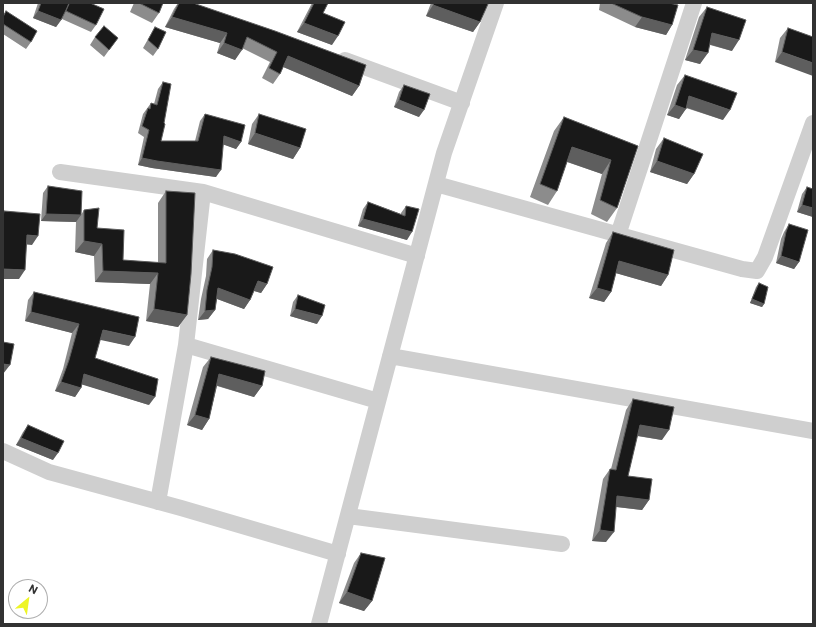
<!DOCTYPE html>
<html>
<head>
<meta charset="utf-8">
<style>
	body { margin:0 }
	#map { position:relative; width:816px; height:627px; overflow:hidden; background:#fff; font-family:Commissioner,sans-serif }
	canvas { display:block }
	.frame { position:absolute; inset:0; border:4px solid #323232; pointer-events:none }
	.north { position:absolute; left:8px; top:579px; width:40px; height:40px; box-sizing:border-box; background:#fff; border:1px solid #adadad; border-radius:50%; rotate:29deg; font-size:11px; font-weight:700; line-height:16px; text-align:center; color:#323232 }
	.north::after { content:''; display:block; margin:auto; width:14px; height:18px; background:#eef527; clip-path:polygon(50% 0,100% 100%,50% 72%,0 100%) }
</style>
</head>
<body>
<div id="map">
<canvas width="816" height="627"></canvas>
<div class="frame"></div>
<div class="north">N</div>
</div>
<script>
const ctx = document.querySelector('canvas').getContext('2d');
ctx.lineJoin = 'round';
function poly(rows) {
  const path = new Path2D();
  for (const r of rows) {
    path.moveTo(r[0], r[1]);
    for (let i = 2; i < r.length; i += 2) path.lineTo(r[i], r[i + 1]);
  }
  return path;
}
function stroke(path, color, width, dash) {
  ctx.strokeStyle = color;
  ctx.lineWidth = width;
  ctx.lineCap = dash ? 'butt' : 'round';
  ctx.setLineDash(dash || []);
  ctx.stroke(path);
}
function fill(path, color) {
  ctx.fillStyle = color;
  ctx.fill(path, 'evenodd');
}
const street = poly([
	[345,60,462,103],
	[60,172,203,192,417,256],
	[436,184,742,269,757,271,765,257,813,123],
	[618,235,694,3],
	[186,345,378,401],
	[390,356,813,431],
	[3,451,49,472,181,508,338,554],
	[158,502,186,345,203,192],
	[348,516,562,544],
	[319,624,444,153,496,3]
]);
const wall = poly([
	[38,3,66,3,67,4,67,3,90,3,96,25,91,32,62,19,56,27,33,18],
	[134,3,163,3,159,13,152,23,130,12],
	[178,3,193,3,359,86,352,96,283,67,280,74,273,84,262,78,270,62,242,48,235,60,217,53,220,43,165,27,174,9],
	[312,3,328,3,323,13,332,45,297,32],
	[431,3,486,3,480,22,473,32,426,16],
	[600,3,669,3,672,25,666,35,635,27,599,10],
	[707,7,732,51,710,45,700,64,685,60,699,17],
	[6,11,31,42,26,49,3,34,3,16],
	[155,27,158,49,153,56,143,48],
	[788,28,813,37,775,62,780,38],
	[95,37,118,38,104,57,90,45],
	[685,75,723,120,686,108,679,119,667,115,677,85],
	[163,82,164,123,161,141,195,141,200,121,205,114,241,142,236,149,223,144,216,177,152,168,138,165,144,137,138,133,143,114,151,103,154,104,158,89],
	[404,85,419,117,394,107,399,92],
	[259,114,300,148,293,159,248,144,252,124],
	[564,117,638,146,617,208,607,222,591,214,602,174,567,162,557,191,548,205,530,197,554,131],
	[664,138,694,174,687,184,650,172,656,149],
	[48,186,81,215,84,210,97,228,123,260,158,263,158,203,166,191,187,315,178,327,146,321,150,284,95,282,94,256,75,252,76,222,41,221,43,193],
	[807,187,813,217,797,212,802,194],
	[368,202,401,214,401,213,406,206,407,240,358,226,363,209],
	[789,224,799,262,794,269,776,263,781,239,784,232],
	[613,232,668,275,661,286,616,273,611,292,604,302,589,298,606,243],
	[213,250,267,284,261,293,254,291,250,300,244,309,217,299,215,310,208,319,198,320,201,299,206,276,207,259],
	[759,283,764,304,762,307,750,303,756,287],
	[34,292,129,346,100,339,95,358,149,405,82,384,81,388,75,397,55,391,63,369,72,333,25,321,28,300],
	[298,295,317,324,290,316,293,302],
	[211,357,262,386,254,397,217,386,209,419,202,430,187,425,203,367],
	[633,399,662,440,637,436,628,476,649,500,642,510,616,507,606,542,592,541,603,479,610,469,611,469,626,410],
	[28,425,53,460,16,445,23,432],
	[361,553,372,601,364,611,339,603,354,563]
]);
const shadedWall = poly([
	[433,5,480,22,473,32,426,16],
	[38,11,61,20,56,27,33,18],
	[172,17,227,33,220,43,165,27],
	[642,17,672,25,666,35,635,27],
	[304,23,338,36,332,45,297,32],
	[712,33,739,40,732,51,705,43],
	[224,43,242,50,235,60,217,53],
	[693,50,708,53,700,64,685,60],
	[782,52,813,63,813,76,775,62],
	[288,56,359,86,352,96,281,66],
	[689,96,730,110,723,120,682,106],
	[399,100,424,110,419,117,394,107],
	[675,105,686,109,679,119,667,115],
	[255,133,300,148,293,159,248,144],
	[224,136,241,142,236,149,219,143],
	[572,147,611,160,602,174,562,160],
	[142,158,221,170,216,177,152,168,138,165],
	[657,161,694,174,687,184,650,172],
	[802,205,813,208,813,217,797,212],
	[46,214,81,215,76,222,41,221],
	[363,219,412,232,407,240,358,226],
	[27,235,38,236,32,245,21,244],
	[84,241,102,244,94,256,75,252],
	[781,256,799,262,794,269,776,263],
	[619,261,668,275,661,286,612,272],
	[3,269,25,270,19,279,3,279],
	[103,271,158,273,150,284,95,282],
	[258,281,267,284,261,293,251,290],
	[218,288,250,300,244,309,212,297],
	[597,288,611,292,604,302,589,298],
	[752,299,764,304,762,307,750,303],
	[154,309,187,315,178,327,146,321],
	[295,309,322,316,317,324,290,316],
	[215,310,208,319,198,320,205,311],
	[31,312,79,324,72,333,25,321],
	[103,330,135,337,129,346,96,339],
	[3,364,10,365,3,374],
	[84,374,155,397,149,405,77,383],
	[219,374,262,386,254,397,212,384],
	[61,382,81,388,75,397,55,391],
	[195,415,209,419,202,430,187,425],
	[640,425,669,430,662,440,633,435],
	[21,438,58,453,53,460,16,445],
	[617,496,649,500,642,510,609,506],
	[600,530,614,532,606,542,592,541],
	[347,592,372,601,364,611,339,603]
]);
const building = poly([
	[41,3,66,3,69,4,61,20,38,11,41,3],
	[69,3,90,3,104,9,96,25,66,11,69,3],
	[139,3,163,3,159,13,139,3],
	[179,3,193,3,275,31,366,65,359,86,288,56,280,74,269,68,277,52,247,37,242,50,224,43,227,33,172,17,179,3],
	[314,3,328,3,323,13,345,22,338,36,304,23,314,3],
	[434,3,486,3,488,4,480,22,433,5,434,3],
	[611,3,669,3,678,5,672,25,642,17,611,3],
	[707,7,746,20,739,40,712,33,708,53,693,50,707,7],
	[6,11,37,31,31,42,3,24,3,17,6,11],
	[104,26,118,38,109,50,95,37,104,26],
	[155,27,166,32,158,49,148,40,155,27],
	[788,28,813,37,813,63,782,52,788,28],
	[685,75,737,93,730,110,689,96,686,109,675,105,685,75],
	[163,82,171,84,164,123,165,124,161,141,198,141,205,114,245,125,241,142,224,136,221,170,157,161,142,158,149,130,142,126,148,108,150,109,151,103,157,105,163,82],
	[404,85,430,94,424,110,399,100,404,85],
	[259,114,306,129,300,148,255,133,259,114],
	[564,117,638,146,617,208,600,200,611,160,572,147,557,191,540,184,564,117],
	[664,138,703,154,694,174,657,161,664,138],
	[48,186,82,191,81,215,46,214,48,186],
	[807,187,813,189,813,208,802,205,807,187],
	[166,191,195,193,191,274,187,315,154,309,158,273,103,271,102,244,84,241,84,210,99,208,97,228,124,230,123,260,166,263,166,191],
	[368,202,405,216,406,206,419,209,412,232,363,219,368,202],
	[4,211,40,214,38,236,27,235,25,270,3,269,3,217,4,211],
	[789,224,808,230,799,262,781,256,786,232,789,224],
	[613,232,674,250,668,275,619,261,611,292,597,288,613,232],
	[213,250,235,254,273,267,267,284,258,281,250,300,218,288,215,310,205,311,207,290,212,267,213,250],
	[759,283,768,287,764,304,752,299,759,283],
	[34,292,139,317,135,337,103,330,95,358,158,379,155,397,84,374,81,388,61,382,69,360,79,324,31,312,34,292],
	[298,295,325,305,322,316,295,309,298,295],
	[3,342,14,344,10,365,3,364,3,342],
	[211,357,265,371,262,386,219,374,209,419,195,415,211,357],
	[633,399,674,407,669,430,640,425,628,476,652,479,649,500,617,496,614,532,600,530,610,469,616,470,633,399],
	[28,425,64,441,58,453,21,438,28,425],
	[361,553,385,558,372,601,347,592,361,553]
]);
stroke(street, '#cfcfcf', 16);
fill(wall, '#8c8c8c');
fill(shadedWall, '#5e5e5e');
fill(building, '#191919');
stroke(building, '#5e5e5e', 1);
</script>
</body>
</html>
